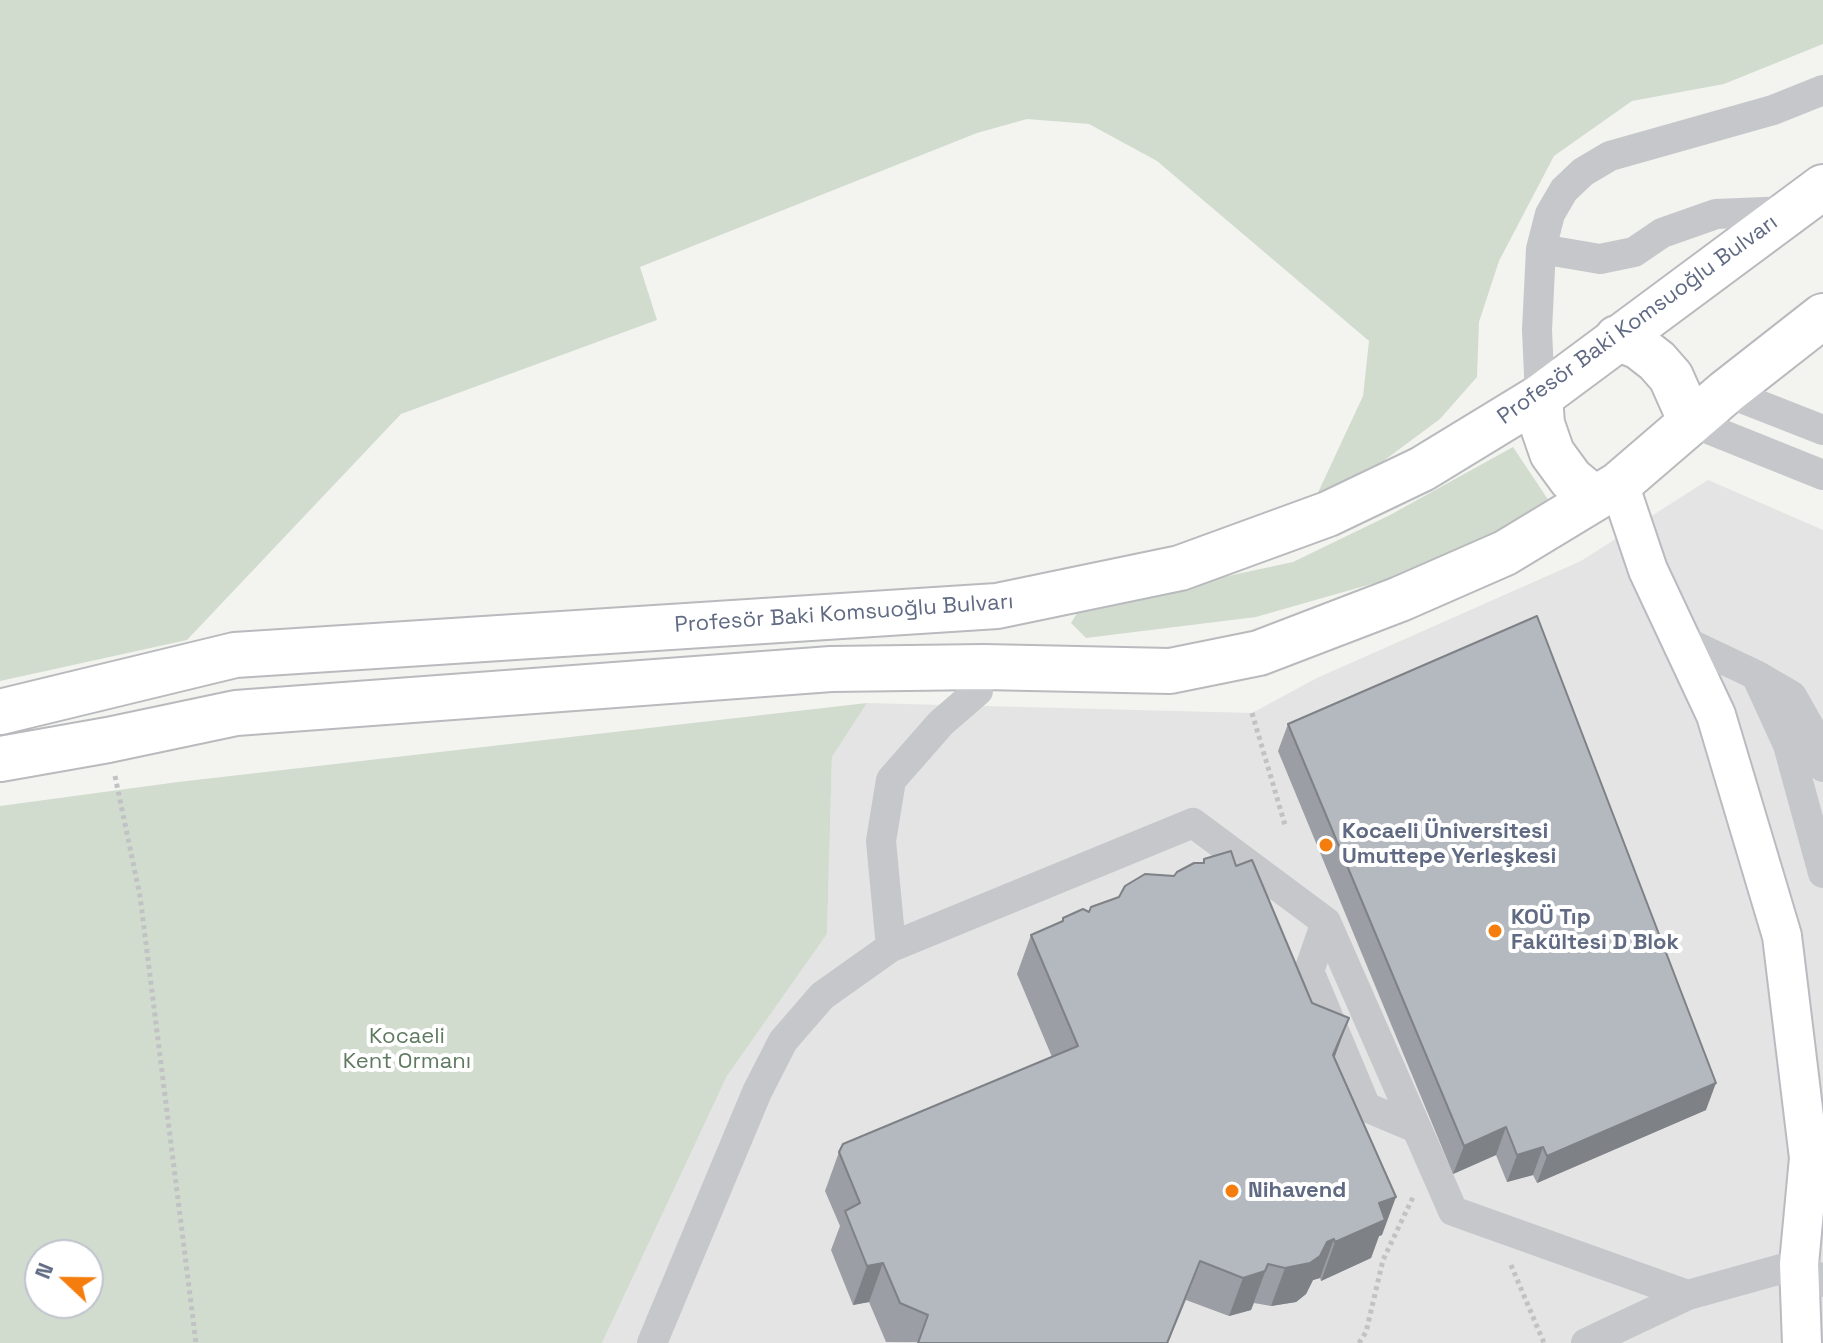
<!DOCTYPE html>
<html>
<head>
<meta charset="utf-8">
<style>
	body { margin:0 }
	#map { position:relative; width:1823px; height:1343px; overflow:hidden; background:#f3f4ef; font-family:"Space Grotesk",sans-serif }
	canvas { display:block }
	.north { position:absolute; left:24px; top:1239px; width:80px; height:80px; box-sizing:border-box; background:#fff; border:2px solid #bfc3cd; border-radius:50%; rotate:292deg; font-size:22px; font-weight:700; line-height:32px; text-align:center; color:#606a83 }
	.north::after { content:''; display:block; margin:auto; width:28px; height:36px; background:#f57d0e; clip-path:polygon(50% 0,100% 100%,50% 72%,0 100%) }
</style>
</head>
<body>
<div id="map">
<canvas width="1823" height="1343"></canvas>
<div class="north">N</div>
</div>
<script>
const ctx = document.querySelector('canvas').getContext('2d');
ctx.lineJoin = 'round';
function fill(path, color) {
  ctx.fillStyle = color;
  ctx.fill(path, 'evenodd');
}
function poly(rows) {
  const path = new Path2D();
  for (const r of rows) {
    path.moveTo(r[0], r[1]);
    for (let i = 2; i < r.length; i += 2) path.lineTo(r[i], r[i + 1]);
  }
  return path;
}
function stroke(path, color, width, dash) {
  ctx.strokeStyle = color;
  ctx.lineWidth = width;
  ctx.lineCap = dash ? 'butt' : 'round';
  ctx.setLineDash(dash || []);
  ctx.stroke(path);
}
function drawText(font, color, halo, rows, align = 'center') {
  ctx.font = font + ' "Space Grotesk",sans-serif';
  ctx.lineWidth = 8;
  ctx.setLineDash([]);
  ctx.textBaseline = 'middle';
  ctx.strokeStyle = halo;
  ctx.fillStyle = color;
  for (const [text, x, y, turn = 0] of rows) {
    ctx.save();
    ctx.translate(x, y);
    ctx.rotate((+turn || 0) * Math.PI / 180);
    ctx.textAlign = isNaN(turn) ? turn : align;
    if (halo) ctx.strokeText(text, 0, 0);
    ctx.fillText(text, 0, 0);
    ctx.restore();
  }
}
const built = poly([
	[1708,480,1823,530,1823,1343,602,1343,727,1076,827,934,832,757,867,703,1252,713,1317,678,1581,561]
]);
const green = poly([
	[0,0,1823,0,1823,44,1724,84,1632,101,1554,156,1499,261,1479,322,1477,377,1440,419,1347,488,1315,499,1363,396,1369,341,1157,161,1089,124,1027,119,977,133,640,267,657,320,401,414,187,640,0,681],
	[1513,447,1553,507,1396,577,1256,617,1086,638,1071,623,1079,610,1093,605,1293,562,1390,515],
	[867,703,832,757,827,934,727,1076,602,1343,0,1343,0,806,178,782],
	[40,1255,88,1255,88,1303,40,1303]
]);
const path = poly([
	[1252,713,1285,825],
	[115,776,140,896,196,1343],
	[1511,1265,1544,1343],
	[1359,1343,1366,1332,1383,1260,1414,1195]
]);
const minor = poly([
	[1541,249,1600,259,1634,252,1662,233,1716,214,1788,211],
	[1726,392,1823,430],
	[1540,397,1537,330,1541,249,1550,214,1564,190,1583,172,1610,156,1773,110,1823,90],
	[1691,422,1823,475],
	[1680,639,1756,675,1792,696,1814,735,1823,767],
	[1756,675,1788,745,1823,873],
	[1326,922,1309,971,1366,1107,1416,1128],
	[891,947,881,841,891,780,941,723,978,691],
	[652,1343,757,1092,783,1041,822,996,891,947,1193,823,1326,922,1453,1211,1688,1295],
	[1586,1343,1688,1295,1799,1264,1823,1282]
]);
const major = poly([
	[1619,484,1648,570,1716,715,1782,936,1809,1158,1799,1264,1802,1343]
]);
const highway = poly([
	[1617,338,1639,347,1657,361,1671,377,1691,422],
	[1540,397,1542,424,1552,453,1571,479,1594,498],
	[0,712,235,655,997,606,1180,568,1328,514,1422,469,1540,397,1823,187],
	[0,759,108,740,236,713,831,669,984,667,1170,671,1259,653,1400,599,1505,553,1619,484,1726,392,1823,316]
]);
const wall = poly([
	[1288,724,1706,1110,1537,1183,1533,1175,1507,1182,1496,1155,1453,1174,1278,751],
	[1236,866,1334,1058,1382,1235,1379,1236,1371,1258,1321,1281,1320,1278,1313,1280,1306,1294,1296,1302,1271,1306,1254,1303,1251,1310,1229,1316,1186,1300,1168,1343,886,1342,869,1302,853,1305,831,1250,840,1226,825,1191,839,1152,1052,1057,1017,974,1031,935,1061,922,1063,918,1089,912,1119,897,1174,876]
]);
const shadedWall = poly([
	[1349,1018,1335,1056,1319,1094,1333,1055],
	[1716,1083,1706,1110,1537,1183,1547,1156],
	[1506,1127,1496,1155,1453,1174,1464,1146],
	[1543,1147,1533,1175,1507,1182,1517,1155],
	[1396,1197,1382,1235,1379,1236,1371,1258,1321,1281,1335,1242,1379,1203],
	[1334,1239,1320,1278,1313,1280,1306,1294,1296,1302,1271,1306,1285,1268,1327,1242],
	[1200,1261,1168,1343,1167,1343],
	[883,1263,869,1302,853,1305,867,1266],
	[1268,1264,1251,1310,1229,1316,1243,1278]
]);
const building = poly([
	[1537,616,1716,1083,1547,1156,1543,1147,1517,1155,1506,1127,1464,1146,1288,724,1537,616],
	[1231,851,1236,866,1252,860,1312,1003,1349,1018,1333,1055,1396,1197,1379,1203,1385,1220,1335,1242,1334,1239,1327,1242,1320,1256,1310,1263,1285,1268,1268,1264,1265,1271,1243,1278,1200,1261,1167,1343,918,1343,928,1315,900,1303,883,1263,867,1266,845,1211,860,1203,839,1152,843,1144,1078,1046,1031,935,1063,921,1063,918,1083,909,1089,912,1091,907,1119,897,1125,886,1145,874,1174,876,1177,872,1194,863,1204,863,1204,859,1231,851]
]);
const markers = [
	[1326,845,8,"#f57d0e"],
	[1495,931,8,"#f57d0e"],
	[1232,1191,8,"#f57d0e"]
];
const streetNames = [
	["Profesör Baki Komsuoğlu Bulvarı",1638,320,-36],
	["Profesör Baki Komsuoğlu Bulvarı",844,614,-4]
];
const poiNames = [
	["Kocaeli Üniversitesi",1342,832],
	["Umuttepe Yerleşkesi",1342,857],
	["KOÜ Tıp",1511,918],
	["Fakültesi D Blok",1511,943],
	["Nihavend",1248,1191]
];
const parkNames = [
	["Kocaeli",407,1037],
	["Kent Ormanı",407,1062]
];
fill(built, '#e3e4e3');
fill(green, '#d1dccf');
stroke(major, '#b9bbc0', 42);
stroke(highway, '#b9babd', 48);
stroke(path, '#c2c2c4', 5, [4, 4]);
stroke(minor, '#c5c7cb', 30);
stroke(major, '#fff', 38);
stroke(highway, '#fff', 44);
fill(wall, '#9b9ea4');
fill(shadedWall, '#7e8186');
fill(building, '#b4b8bf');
stroke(building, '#7e8186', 2);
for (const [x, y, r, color] of markers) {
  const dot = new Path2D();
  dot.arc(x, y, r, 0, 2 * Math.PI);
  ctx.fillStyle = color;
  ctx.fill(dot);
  stroke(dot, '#fff', 3);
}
drawText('22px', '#606a83', '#fff', streetNames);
drawText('bold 22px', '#606a83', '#fff', poiNames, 'left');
drawText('22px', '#5f7a60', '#fff', parkNames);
</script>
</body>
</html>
